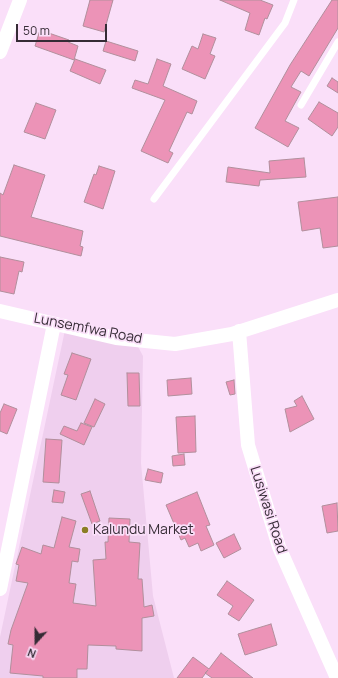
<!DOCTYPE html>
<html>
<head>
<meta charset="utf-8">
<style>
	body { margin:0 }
	#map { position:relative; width:338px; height:678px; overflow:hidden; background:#fadff9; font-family:Manrope,sans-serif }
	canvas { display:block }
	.north { position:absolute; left:16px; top:622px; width:40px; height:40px; -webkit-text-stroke:3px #fadff9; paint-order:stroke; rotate:201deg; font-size:11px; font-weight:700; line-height:16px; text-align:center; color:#352b35 }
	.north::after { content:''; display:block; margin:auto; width:14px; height:18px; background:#352b35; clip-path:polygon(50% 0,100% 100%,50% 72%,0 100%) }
	.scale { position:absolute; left:16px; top:24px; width:91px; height:18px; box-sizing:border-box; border:2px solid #352b35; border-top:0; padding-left:5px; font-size:12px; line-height:14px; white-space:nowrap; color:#352b35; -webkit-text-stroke:3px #fadff9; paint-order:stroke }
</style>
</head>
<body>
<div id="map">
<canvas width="338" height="678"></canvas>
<div class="north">N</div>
<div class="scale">50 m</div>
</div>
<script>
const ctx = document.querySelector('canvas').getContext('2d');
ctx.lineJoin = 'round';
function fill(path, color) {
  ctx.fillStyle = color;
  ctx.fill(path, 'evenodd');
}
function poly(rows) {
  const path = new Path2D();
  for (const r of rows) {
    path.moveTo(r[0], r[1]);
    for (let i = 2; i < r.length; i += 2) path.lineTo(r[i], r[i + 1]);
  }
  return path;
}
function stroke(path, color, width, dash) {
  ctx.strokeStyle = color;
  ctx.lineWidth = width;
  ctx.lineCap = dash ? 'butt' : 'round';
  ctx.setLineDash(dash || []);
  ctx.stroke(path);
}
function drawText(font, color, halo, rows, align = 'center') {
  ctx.font = font + ' Manrope,sans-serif';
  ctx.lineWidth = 3.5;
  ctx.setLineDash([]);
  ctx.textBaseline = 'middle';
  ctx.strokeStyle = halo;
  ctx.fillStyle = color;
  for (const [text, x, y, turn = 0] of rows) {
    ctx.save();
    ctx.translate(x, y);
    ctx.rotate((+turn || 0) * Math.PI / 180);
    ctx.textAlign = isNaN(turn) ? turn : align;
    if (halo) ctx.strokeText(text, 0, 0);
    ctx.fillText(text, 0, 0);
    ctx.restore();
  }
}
const built = poly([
	[65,330,136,343,143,356,141,463,153,596,174,678,0,678,0,637]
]);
const building = poly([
	[90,0,113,0,104,32,83,26,90,0],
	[220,0,260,0,273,5,267,19,265,18,259,35,245,30,250,13,220,0],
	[332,0,338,0,338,28,309,76,301,71,291,87,301,92,285,121,299,128,288,147,255,128,290,65,332,0],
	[40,30,69,40,68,42,78,46,74,60,35,46,40,30],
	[203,34,216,38,210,54,215,56,205,79,182,69,192,46,198,49,203,34],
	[106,41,138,51,135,61,103,51,106,41],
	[75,59,106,70,100,84,70,71,75,59],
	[157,59,171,64,163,86,197,101,192,114,187,112,169,151,173,153,168,163,141,151,165,100,132,88,135,80,148,84,157,59],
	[332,78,338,82,338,93,327,86,332,78],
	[319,102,338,113,338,127,332,136,308,119,319,102],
	[36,103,56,110,45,139,24,132,36,103],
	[304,158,306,177,260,180,259,186,226,182,228,167,270,173,269,161,304,158],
	[14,165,45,175,31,217,83,231,80,246,83,247,81,256,0,236,0,193,3,195,14,165],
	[99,166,115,171,103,209,84,202,94,174,96,175,99,166],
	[338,197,338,246,323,248,320,228,302,231,298,202,338,197],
	[0,257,24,262,22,272,19,271,14,294,0,291,0,257],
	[72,353,91,359,76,400,61,395,68,375,64,374,72,353],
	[127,373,139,373,140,406,128,406,127,373],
	[191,378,192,394,168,396,167,380,191,378],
	[234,380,235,394,230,395,226,382,234,380],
	[302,396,314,419,290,432,285,409,297,406,294,401,302,396],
	[95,399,105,404,94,427,84,423,95,399],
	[4,404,17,409,7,434,0,431,0,413,4,404],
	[195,416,196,452,178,453,176,417,195,416],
	[81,423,92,427,84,445,60,434,64,426,77,431,81,423],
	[46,439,62,440,59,483,43,482,46,439],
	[184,454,185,465,173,466,172,456,184,454],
	[148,469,163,473,161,483,145,480,148,469],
	[54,490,65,492,63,503,52,502,54,490],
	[90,491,100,521,92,524,81,494,90,491],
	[197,492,210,525,206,526,214,545,201,551,198,543,189,547,185,538,181,540,166,505,197,492],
	[337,503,338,531,327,533,322,506,337,503],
	[62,517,76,521,69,547,80,549,78,562,72,561,69,583,76,584,73,603,96,606,93,560,106,559,105,542,108,542,109,518,130,519,129,542,140,543,138,579,142,579,144,607,152,605,154,616,142,618,142,651,116,649,116,646,88,645,87,669,77,669,77,678,43,678,43,676,10,673,13,645,8,644,11,630,28,583,16,581,19,565,16,564,22,547,41,554,43,545,54,548,62,517],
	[234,534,241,549,224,558,216,543,234,534],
	[227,581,254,600,239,621,228,614,233,606,217,595,227,581],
	[271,624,277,645,245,655,238,634,271,624],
	[221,653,253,678,212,678,205,673,208,670,202,678,177,678,193,657,209,669,221,653]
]);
const lane = poly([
	[301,105,338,42],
	[154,199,285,23,294,0]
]);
const street = poly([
	[0,52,20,0],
	[0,311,116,338,175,344,232,334,338,300],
	[239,331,248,445,279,547,337,678],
	[0,589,54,324]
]);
const markers = [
	[85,530,4,"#8b7e25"]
];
const streetNames = [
	["Lunsemfwa Road",88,329,11],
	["Lusiwasi Road",268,510,72]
];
const poiNames = [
	["Kalundu Market",93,530]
];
fill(built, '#efcfee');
fill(building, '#ec93b7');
stroke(building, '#b18f9c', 1);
stroke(lane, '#fff', 7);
stroke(street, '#fff', 14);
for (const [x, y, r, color] of markers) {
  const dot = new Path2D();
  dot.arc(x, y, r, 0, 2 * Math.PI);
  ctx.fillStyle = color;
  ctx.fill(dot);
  stroke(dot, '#fadff9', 1.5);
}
drawText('14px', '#352b35', '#fadff9', streetNames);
drawText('14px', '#352b35', '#fadff9', poiNames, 'left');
</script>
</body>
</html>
